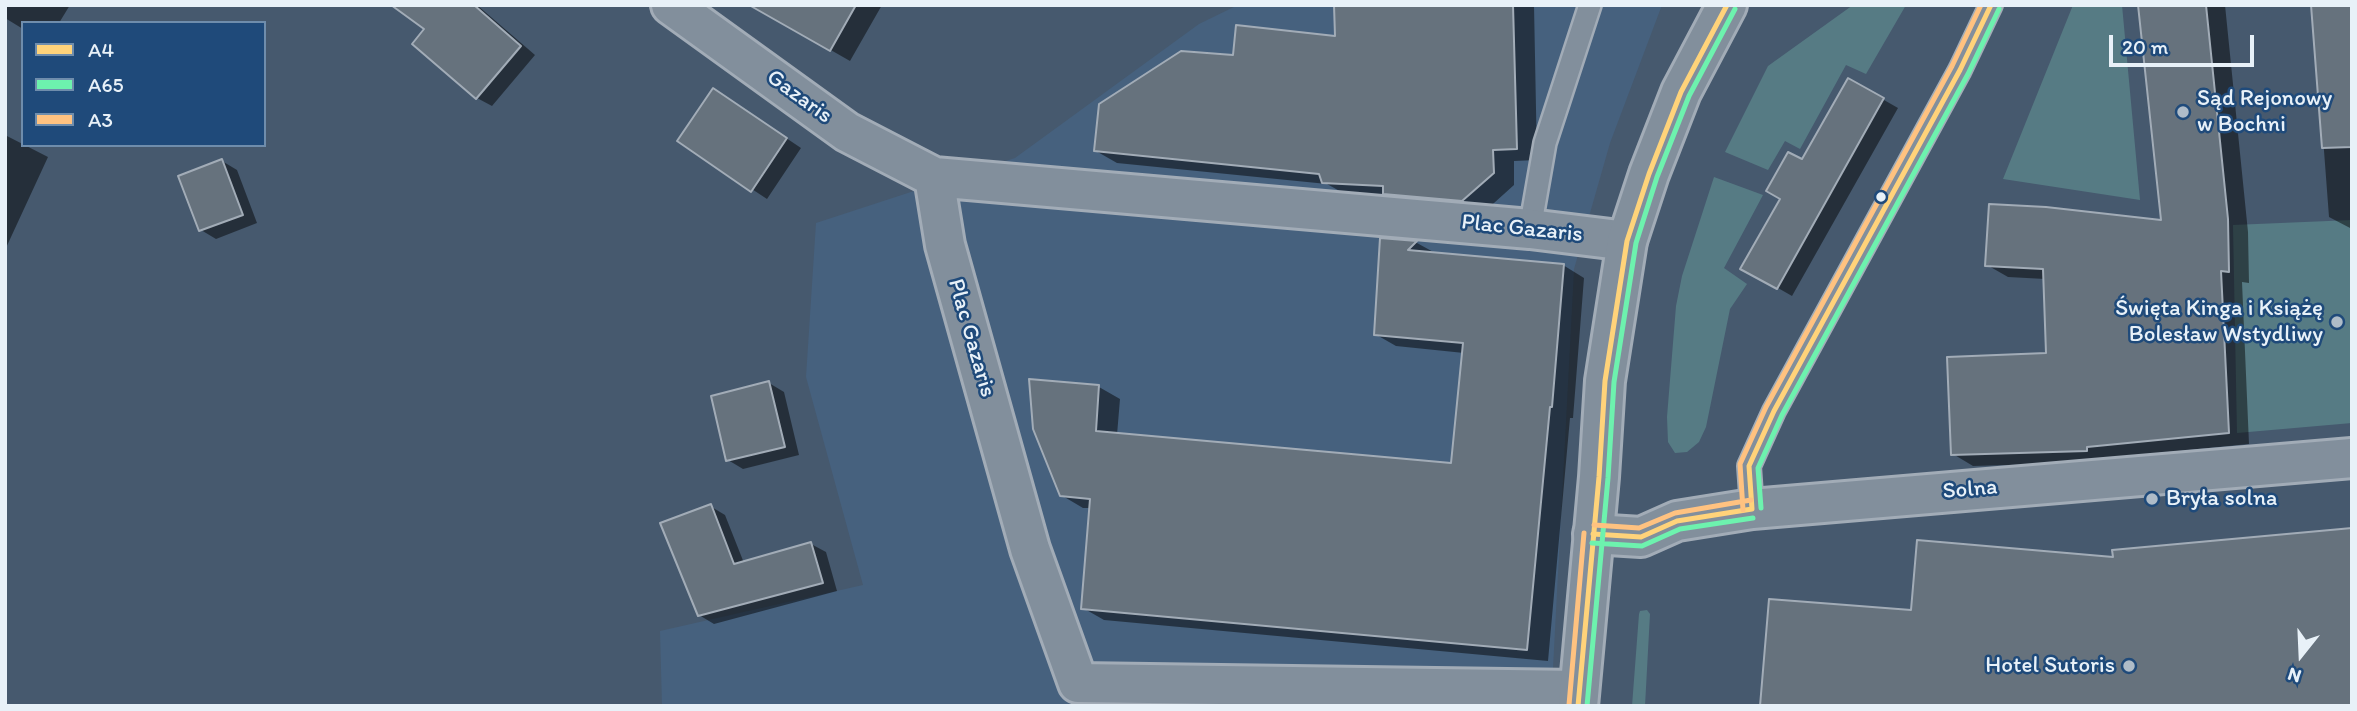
<!DOCTYPE html>
<html>
<head>
<meta charset="utf-8">
<style>
	body { margin:0 }
	#map { position:relative; width:2357px; height:711px; overflow:hidden; background:#46596e; font-family:Itim,sans-serif }
	canvas { display:block }
	.frame { position:absolute; inset:0; border:7px solid #e8f1f8; pointer-events:none }
	.legend { position:absolute; left:21px; top:21px; width:245px; height:126px; box-sizing:border-box; background:#1f4a7a; border:2px solid #6f8dac; margin:0; padding:9px 12px; list-style:none; font-size:21px; color:#e8f1f8 }
	.legend li { display:flex; align-items:center; gap:14px; height:35px }
	.legend b { width:35px; border:2px solid #6f8dac }
	.north { position:absolute; left:2266px; top:620px; width:70px; height:70px; -webkit-text-stroke:5px #1f4a7a; paint-order:stroke; rotate:198deg; font-size:19px; font-weight:700; line-height:28px; text-align:center; color:#e8f1f8 }
	.north::after { content:''; display:block; margin:auto; width:24px; height:32px; background:#e8f1f8; clip-path:polygon(50% 0,100% 100%,50% 72%,0 100%) }
	.scale { position:absolute; left:2109px; top:35px; width:145px; height:32px; box-sizing:border-box; border:4px solid #e8f1f8; border-top:0; padding-left:9px; font-size:21px; line-height:24px; white-space:nowrap; color:#e8f1f8; -webkit-text-stroke:5px #1f4a7a; paint-order:stroke }
</style>
</head>
<body>
<div id="map">
<canvas width="2357" height="711"></canvas>
<div class="frame"></div>
<ul class="legend">
<li><b style="height:9px;background:#ffd37a"></b>A4</li>
<li><b style="height:9px;background:#6df2ae"></b>A65</li>
<li><b style="height:9px;background:#ffc280"></b>A3</li>
</ul>
<div class="north">N</div>
<div class="scale">20 m</div>
</div>
<script>
const ctx = document.querySelector('canvas').getContext('2d');
ctx.lineJoin = 'round';
function fill(path, color) {
  ctx.fillStyle = color;
  ctx.fill(path, 'evenodd');
}
function poly(rows) {
  const path = new Path2D();
  for (const r of rows) {
    path.moveTo(r[0], r[1]);
    for (let i = 2; i < r.length; i += 2) path.lineTo(r[i], r[i + 1]);
  }
  return path;
}
function stroke(path, color, width, dash) {
  ctx.strokeStyle = color;
  ctx.lineWidth = width;
  ctx.lineCap = dash ? 'butt' : 'round';
  ctx.setLineDash(dash || []);
  ctx.stroke(path);
}
function drawText(font, color, halo, rows, align = 'center') {
  ctx.font = font + ' Itim,sans-serif';
  ctx.lineWidth = 5;
  ctx.setLineDash([]);
  ctx.textBaseline = 'middle';
  ctx.strokeStyle = halo;
  ctx.fillStyle = color;
  for (const [text, x, y, turn = 0] of rows) {
    ctx.save();
    ctx.translate(x, y);
    ctx.rotate((+turn || 0) * Math.PI / 180);
    ctx.textAlign = isNaN(turn) ? turn : align;
    if (halo) ctx.strokeText(text, 0, 0);
    ctx.fillText(text, 0, 0);
    ctx.restore();
  }
}
const built = poly([
	[1238,5,1662,5,1610,143,1574,269,1551,706,662,706,660,631,863,585,806,377,816,223,1015,158,1199,24]
]);
const green = poly([
	[1853,5,1906,5,1866,74,1846,65,1800,149,1785,141,1768,170,1725,152,1768,66],
	[2073,5,2122,5,2140,200,2003,179],
	[1714,177,1763,195,1724,268,1747,284,1730,309,1706,427,1699,442,1687,452,1675,453,1668,442,1667,417,1676,306,1682,276],
	[2352,220,2352,423,2237,433,2233,225],
	[1647,610,1650,614,1645,706,1632,706,1639,614,1640,611]
]);
const shadow = poly([
	[5,5,70,5,59,23,23,23,23,29,5,18],
	[394,5,477,5,535,55,492,106,477,98,427,29],
	[752,5,882,5,850,61],
	[1336,5,1534,5,1537,160,1514,161,1514,185,1484,212,1406,205,1390,196,1345,194,1327,184,1117,163,1096,151,1234,57,1337,38],
	[2140,5,2225,5,2248,232,2249,283,2242,282,2249,444,2107,458,2107,462,1973,466,1953,454,2048,355,2045,279,2008,277,1987,265,2163,222],
	[2313,5,2352,5,2352,229,2329,217],
	[1849,80,1898,108,1792,296,1743,268],
	[728,99,801,148,767,199,679,141],
	[5,135,48,157,5,250],
	[222,161,237,170,257,223,216,239,201,230],
	[1382,240,1417,243,1437,254,1563,265,1584,278,1573,418,1570,418,1548,661,1104,620,1083,608,1091,508,1083,508,1061,495,1031,381,1099,387,1120,399,1117,435,1453,465,1464,353,1396,346,1375,334],
	[769,383,784,392,799,455,743,469,728,460],
	[710,506,725,515,744,563,811,544,826,552,837,591,714,624,699,615]
]);
const building = poly([
	[391,5,474,5,521,46,476,99,412,44,424,29,391,5],
	[749,5,856,5,830,51,749,5],
	[1334,5,1513,5,1517,149,1493,150,1494,173,1462,201,1383,194,1383,186,1322,183,1319,174,1094,151,1099,104,1181,51,1233,55,1236,25,1335,36,1334,5],
	[2138,5,2206,5,2228,219,2229,272,2221,271,2229,433,2087,447,2087,451,1951,455,1947,357,2046,353,2043,269,1985,266,1989,204,2046,207,2161,220,2138,5],
	[2311,5,2352,5,2352,147,2322,148,2311,5],
	[1848,78,1884,98,1777,289,1740,269,1780,199,1766,191,1788,152,1802,159,1848,78],
	[713,88,787,138,751,192,677,141,713,88],
	[222,159,243,215,199,231,178,176,222,159],
	[1380,238,1417,241,1408,250,1564,264,1552,407,1550,407,1527,650,1081,609,1090,499,1060,496,1033,429,1029,379,1099,385,1096,431,1451,463,1463,343,1374,335,1380,238],
	[769,381,785,447,726,461,711,396,769,381],
	[711,504,734,564,811,542,823,583,698,616,660,523,711,504],
	[2352,528,2352,706,1760,706,1769,599,1911,610,1917,540,2113,557,2112,550,2352,528]
]);
const service = poly([
	[1530,229,1545,143,1590,5],
	[1752,509,1749,466,1774,411,1960,70,1991,5]
]);
const minor = poly([
	[671,5,847,132,934,177,1530,229,1627,241],
	[934,177,945,245,1030,549,1078,683,1579,690],
	[1593,534,1641,537,1677,521,1752,509,2352,458]
]);
const tertiary = poly([
	[1578,706,1599,477,1605,381,1627,241,1649,174,1681,92,1727,5]
]);
const bus1 = poly([
	[1752,509,1749,466,1774,411,1960,70,1991,5],
	[1593,534,1641,537,1677,521,1752,509],
	[1578,706,1599,477,1605,381,1627,241,1649,174,1681,92,1727,5]
]);
const bus2 = poly([
	[1761,508,1758,468,1782,415,1968,74,1999,9],
	[1592,543,1642,546,1680,529,1753,518],
	[1587,706,1608,478,1614,382,1636,243,1657,177,1689,96,1735,9]
]);
const bus3 = poly([
	[1743,510,1740,464,1766,407,1952,66,1981,5],
	[1594,525,1639,528,1675,513,1751,500],
	[1569,705,1584,533]
]);
const markers = [
	[2183,112,7,"#afbcc8"],
	[1881,197,6,"#e8f1f8"],
	[2337,322,7,"#afbcc8"],
	[2152,499,7,"#afbcc8"],
	[2129,666,7,"#afbcc8"]
];
const streetNames = [
	["Gazaris",799,97,36],
	["Plac Gazaris",1522,229,6],
	["Plac Gazaris",971,338,74],
	["Solna",1970,490,-5]
];
const poiNames = [
	["Sąd Rejonowy",2197,99],
	["w Bochni",2197,125],
	["Święta Kinga i Książę",2323,309,"right"],
	["Bolesław Wstydliwy",2323,335,"right"],
	["Bryła solna",2166,499],
	["Hotel Sutoris",2115,666,"right"]
];
fill(built, '#46617e');
fill(green, '#567b84');
fill(shadow, '#0007');
fill(building, '#66727d');
stroke(building, '#a2acb7', 2);
stroke(service, '#a2acb7', 26);
stroke(minor, '#a2acb7', 44);
stroke(tertiary, '#a2acb7', 44);
stroke(service, '#828f9c', 21);
stroke(minor, '#828f9c', 38);
stroke(tertiary, '#828f9c', 38);
stroke(bus1, '#ffd37a', 5);
stroke(bus2, '#6df2ae', 5);
stroke(bus3, '#ffc280', 5);
for (const [x, y, r, color] of markers) {
  const dot = new Path2D();
  dot.arc(x, y, r, 0, 2 * Math.PI);
  ctx.fillStyle = color;
  ctx.fill(dot);
  stroke(dot, '#1f4a7a', 2.5);
}
drawText('23px', '#e8f1f8', '#1f4a7a', streetNames);
drawText('23px', '#e8f1f8', '#1f4a7a', poiNames, 'left');
</script>
</body>
</html>
